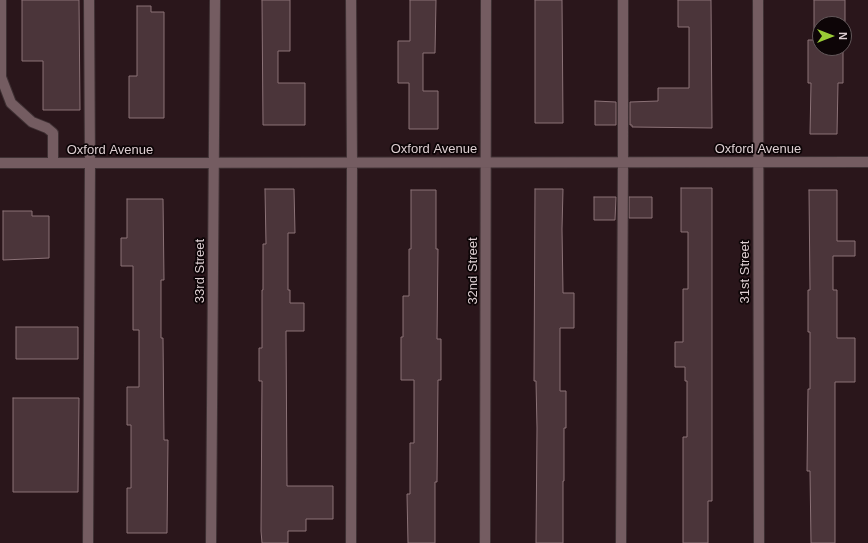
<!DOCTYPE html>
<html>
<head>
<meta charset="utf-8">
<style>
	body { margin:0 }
	#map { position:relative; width:868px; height:543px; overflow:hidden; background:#2a161b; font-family:Helvetica,sans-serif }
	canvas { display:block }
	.north { position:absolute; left:812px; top:16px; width:40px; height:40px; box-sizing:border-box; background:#0d0507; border:1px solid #615658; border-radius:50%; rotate:90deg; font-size:11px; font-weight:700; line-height:16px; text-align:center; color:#decfd2 }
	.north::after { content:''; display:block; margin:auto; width:14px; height:18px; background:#99cb36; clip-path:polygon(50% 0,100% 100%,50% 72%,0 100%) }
</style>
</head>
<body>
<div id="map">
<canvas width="868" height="543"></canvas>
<div class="north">N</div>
</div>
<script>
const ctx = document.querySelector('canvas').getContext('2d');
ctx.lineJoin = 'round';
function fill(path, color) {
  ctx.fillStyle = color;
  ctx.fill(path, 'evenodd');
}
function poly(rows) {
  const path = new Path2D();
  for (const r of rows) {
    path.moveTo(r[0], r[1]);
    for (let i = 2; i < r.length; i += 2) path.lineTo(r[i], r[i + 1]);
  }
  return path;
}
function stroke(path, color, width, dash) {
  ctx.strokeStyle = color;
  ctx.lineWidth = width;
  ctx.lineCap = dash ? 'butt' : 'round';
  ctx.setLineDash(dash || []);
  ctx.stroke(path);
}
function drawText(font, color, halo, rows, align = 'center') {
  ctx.font = font + ' Helvetica,sans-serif';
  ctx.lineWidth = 3.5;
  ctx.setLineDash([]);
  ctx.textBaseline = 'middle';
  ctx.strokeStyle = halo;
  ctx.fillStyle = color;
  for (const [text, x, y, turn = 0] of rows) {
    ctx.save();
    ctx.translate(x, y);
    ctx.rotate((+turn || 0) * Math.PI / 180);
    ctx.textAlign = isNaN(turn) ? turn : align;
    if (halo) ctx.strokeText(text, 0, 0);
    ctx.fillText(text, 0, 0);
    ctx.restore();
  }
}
const building = poly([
	[22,0,79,0,80,110,43,110,43,61,22,61,22,0],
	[262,0,290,0,290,51,278,51,278,83,305,83,305,125,263,125,262,0],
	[410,0,436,0,435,53,423,53,423,91,438,91,438,129,409,129,409,83,398,83,398,41,410,41,410,0],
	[535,0,562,0,563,123,535,123,535,0],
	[678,0,711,0,712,128,632,127,632,125,630,125,630,102,658,101,658,88,689,88,689,27,678,27,678,0],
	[814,0,845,0,845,33,844,24,820,24,820,48,843,48,843,83,838,83,837,134,810,134,811,83,808,83,808,40,814,40,814,0],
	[137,6,151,6,151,12,164,12,164,118,129,118,129,76,137,76,137,6],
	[595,101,616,102,616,125,595,125,595,101],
	[681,188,712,188,712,501,708,501,708,543,683,543,683,437,687,437,687,381,685,381,685,367,675,367,675,342,683,342,683,289,688,289,688,232,681,232,681,188],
	[265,189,294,189,295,233,288,233,288,290,290,290,290,303,304,303,304,331,286,331,287,486,333,486,333,519,306,519,306,531,288,531,288,543,262,543,261,531,262,381,259,381,259,348,262,348,262,290,263,290,263,244,266,244,265,189],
	[535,189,563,189,562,229,563,293,574,293,574,328,560,328,560,391,566,391,566,428,564,428,564,481,563,481,563,543,536,543,537,428,536,381,534,381,535,189],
	[411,190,436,190,436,249,438,249,437,339,441,339,441,380,438,380,437,482,435,482,435,543,408,543,407,494,410,494,410,443,414,443,414,380,401,380,401,337,403,337,403,296,409,296,409,249,411,249,411,190],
	[809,190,837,190,837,241,855,241,855,256,833,256,833,290,837,290,837,338,855,338,855,382,835,382,835,543,811,543,810,471,807,471,808,389,810,389,810,332,808,332,808,290,810,290,809,190],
	[594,197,616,197,615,220,594,220,594,197],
	[629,197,652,197,652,218,629,218,629,197],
	[127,199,163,199,164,280,161,280,161,338,163,338,164,440,168,440,167,533,127,533,127,488,131,488,131,425,127,425,127,387,139,387,139,330,133,330,133,266,121,266,121,238,127,238,127,199],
	[3,211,32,211,32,216,49,216,49,258,3,260,3,211],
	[16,327,78,327,78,359,16,359,16,327],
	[13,398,79,398,78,492,13,492,13,398]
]);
const minor = poly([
	[1,0,1,77,11,103,32,122,47,128,53,133,53,163],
	[758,0,759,543],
	[0,163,868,162],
	[88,543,90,163,89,0],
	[211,543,215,0],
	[351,543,352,163,351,0],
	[485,543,486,0],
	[621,543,623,162,623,0]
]);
const streetNames = [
	["Oxford Avenue",434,149],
	["Oxford Avenue",758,149],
	["Oxford Avenue",110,150],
	["33rd Street",200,271,-90],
	["32nd Street",473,271,-90],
	["31st Street",745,272,-90]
];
fill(building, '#4b353a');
stroke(building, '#8b7277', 1);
stroke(minor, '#3e3033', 12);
stroke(minor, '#745c61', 10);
drawText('13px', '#decfd2', '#0d0507', streetNames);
</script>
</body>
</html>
